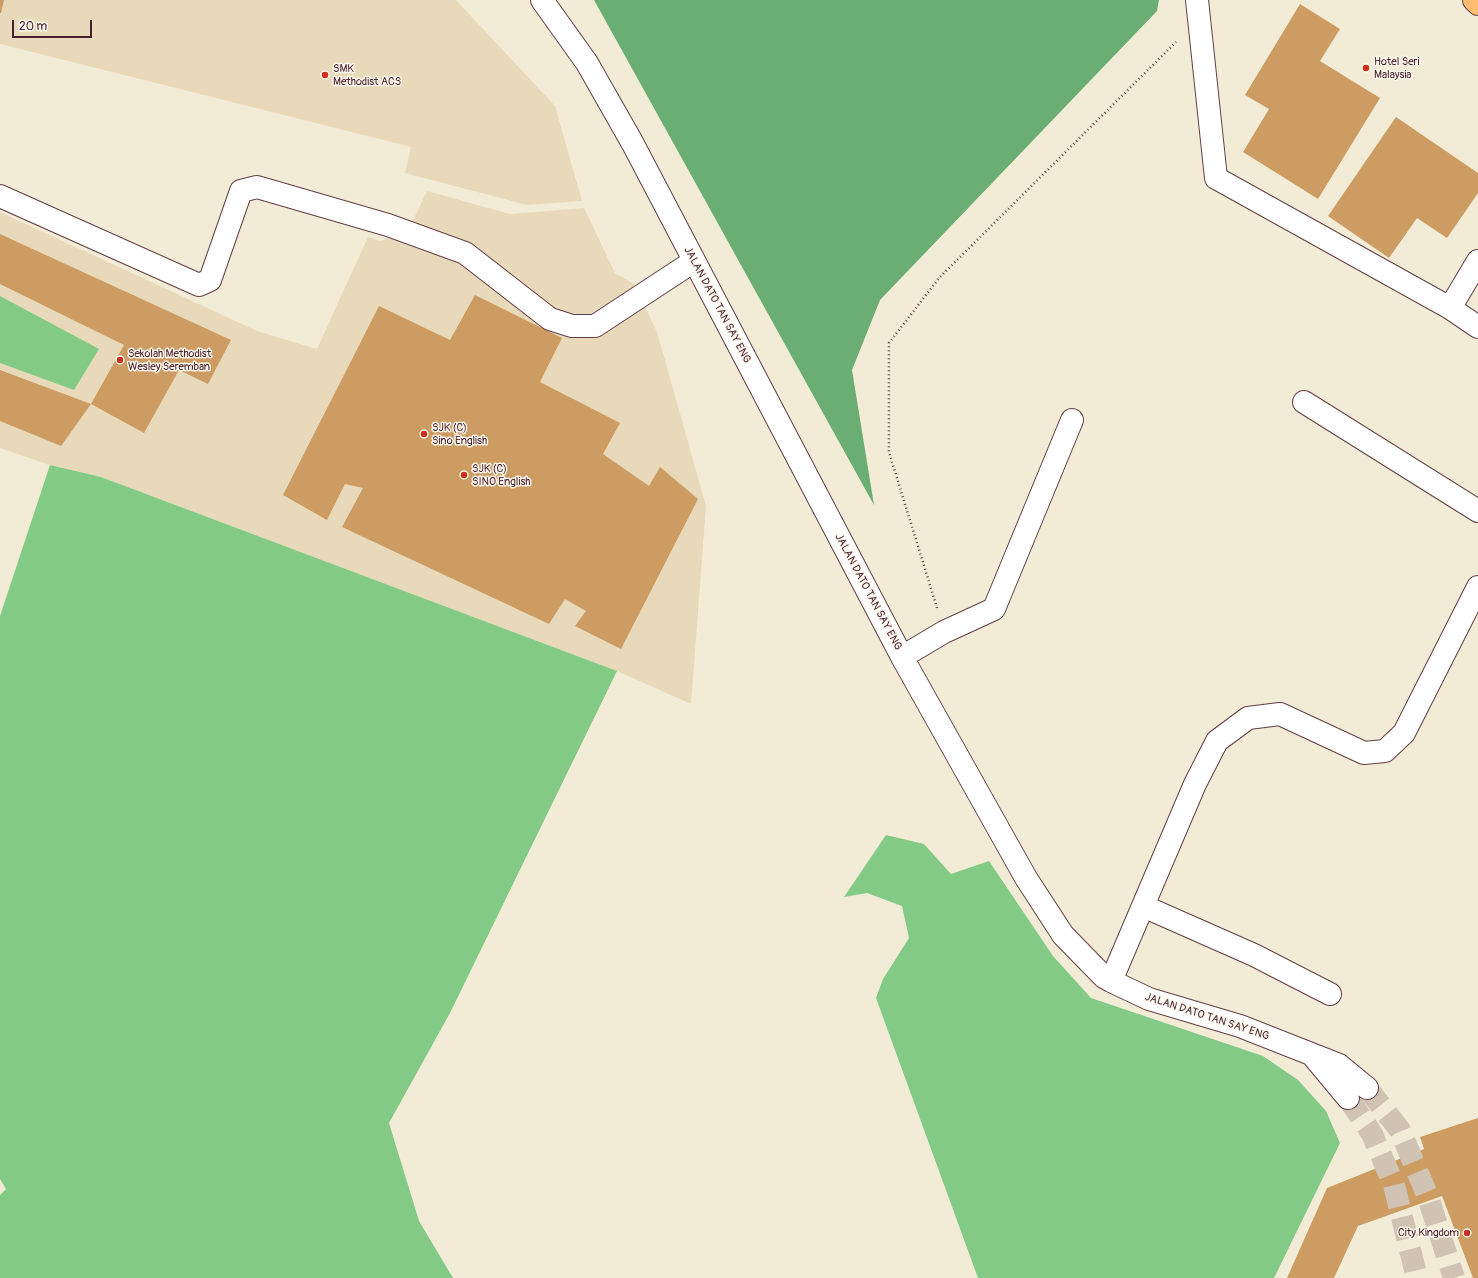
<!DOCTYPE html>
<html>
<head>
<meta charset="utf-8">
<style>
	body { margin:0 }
	#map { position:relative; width:1478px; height:1278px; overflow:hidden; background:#f2ecd6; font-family:Pangolin,sans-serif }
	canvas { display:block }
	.scale { position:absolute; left:12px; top:20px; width:80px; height:18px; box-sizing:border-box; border:2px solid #4a1f2b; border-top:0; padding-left:5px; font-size:12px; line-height:14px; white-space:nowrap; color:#4a1f2b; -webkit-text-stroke:3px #fbf7ec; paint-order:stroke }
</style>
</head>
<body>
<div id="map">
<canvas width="1478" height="1278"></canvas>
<div class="scale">20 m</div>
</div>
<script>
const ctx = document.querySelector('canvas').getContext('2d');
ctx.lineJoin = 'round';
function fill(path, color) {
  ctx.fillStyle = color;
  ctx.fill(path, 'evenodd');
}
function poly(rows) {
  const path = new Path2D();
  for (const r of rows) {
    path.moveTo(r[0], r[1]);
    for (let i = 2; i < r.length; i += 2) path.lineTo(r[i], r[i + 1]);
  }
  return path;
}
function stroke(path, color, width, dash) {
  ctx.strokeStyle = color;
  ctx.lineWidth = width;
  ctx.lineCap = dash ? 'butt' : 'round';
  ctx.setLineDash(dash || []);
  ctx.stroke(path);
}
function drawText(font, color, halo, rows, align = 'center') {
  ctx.font = font + ' Pangolin,sans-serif';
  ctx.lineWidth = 3;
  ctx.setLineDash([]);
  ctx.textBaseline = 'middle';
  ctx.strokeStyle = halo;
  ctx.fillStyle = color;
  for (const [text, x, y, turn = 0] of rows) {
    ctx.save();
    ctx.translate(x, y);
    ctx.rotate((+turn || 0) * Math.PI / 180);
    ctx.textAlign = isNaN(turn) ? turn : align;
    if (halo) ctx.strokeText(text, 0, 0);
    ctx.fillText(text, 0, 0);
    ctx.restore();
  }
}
const built = poly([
	[0,0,456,0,555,106,582,201,527,205,405,173,411,147,0,44],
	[427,191,510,214,584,208,615,273,634,284,657,332,706,506,691,704,617,671,101,477,50,465,0,448,0,212,257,331,317,349,368,237,380,241,408,231]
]);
const green = poly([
	[0,296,99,349,74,390,0,363],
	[50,465,101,477,617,671,450,1013,389,1123,419,1221,453,1278,0,1278,0,1195,6,1189,0,1179,0,616],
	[886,835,924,844,951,874,989,861,1053,956,1091,998,1263,1056,1298,1080,1326,1111,1340,1143,1274,1278,978,1278,876,998,883,979,909,938,902,906,867,893,844,897]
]);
const forest = poly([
	[594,0,1159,0,1157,11,880,300,852,370,874,505]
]);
const building = poly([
	[0,0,4,0,1,13,0,13],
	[1300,4,1340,29,1320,61,1380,98,1318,199,1243,152,1269,109,1245,95],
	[1396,117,1478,173,1478,193,1447,238,1417,218,1389,258,1328,216],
	[0,234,231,340,208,384,179,370,144,433,91,404,124,345,0,284],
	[475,295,562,338,540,382,620,423,603,454,649,486,660,467,698,499,621,649,575,626,586,611,565,599,549,624,342,527,363,488,345,484,327,520,283,495,379,306,450,340],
	[0,370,91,404,61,446,0,421],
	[1478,1118,1478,1278,1473,1278,1442,1196,1358,1226,1334,1278,1287,1278,1327,1188,1424,1149,1420,1137]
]);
const minorTunnel = poly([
	[1367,1088,1400,1130,1428,1197,1454,1278],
	[1348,1098,1372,1134,1394,1185,1417,1278]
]);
const path = poly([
	[937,608,889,452,889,343,939,278,1176,42]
]);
const minor = poly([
	[542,0,587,63,633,144,902,657,1026,878,1063,935,1104,977,1111,981,1149,999,1240,1026,1339,1065,1367,1088],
	[1197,0,1216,178,1450,308,1478,327],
	[0,196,199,285,210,280,241,191,257,187,388,225,465,253,550,319,572,326,595,326,694,261],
	[1450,308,1478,261],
	[1304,402,1478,511],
	[902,657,944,632,994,609,1072,420],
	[1143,906,1254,955,1330,994],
	[1111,981,1195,784,1217,741,1248,718,1280,714,1364,753,1385,751,1404,733,1478,587],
	[1313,1056,1348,1098]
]);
const highway = poly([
	[1474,0,1478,4]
]);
const markers = [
	[1366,68,4,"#c8321e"],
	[325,75,4,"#c8321e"],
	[120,360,4,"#c8321e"],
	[424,434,4,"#c8321e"],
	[464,475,4,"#c8321e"],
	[1467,1233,4,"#c8321e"]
];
const poiNames = [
	["Hotel Seri",1374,62],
	["Malaysia",1374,75],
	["SMK",333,69],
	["Methodist ACS",333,82],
	["Sekolah Methodist",128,354],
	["Wesley Seremban",128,367],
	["SJK (C)",432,428],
	["Sino English",432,441],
	["SJK (C)",472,469],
	["SINO English",472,482],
	["City Kingdom",1459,1233,"right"]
];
const streetNames = [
	["JALAN DATO TAN SAY ENG",717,305,62],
	["JALAN DATO TAN SAY ENG",868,592,62],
	["JALAN DATO TAN SAY ENG",1207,1017,18]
];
fill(built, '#e8d9ba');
fill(green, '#83ca86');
fill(forest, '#6aae73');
fill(building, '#cc9c62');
stroke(minorTunnel, '#d0c3b4', 22, [22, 11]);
stroke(minor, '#633e45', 24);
stroke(highway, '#633e45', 24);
stroke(path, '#633e45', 2.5, [1, 3]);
stroke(minor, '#fff', 22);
stroke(highway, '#febc70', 22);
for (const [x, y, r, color] of markers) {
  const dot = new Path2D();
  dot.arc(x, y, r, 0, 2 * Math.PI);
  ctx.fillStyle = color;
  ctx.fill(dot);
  stroke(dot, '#fbf7ec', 1.5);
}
drawText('11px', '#4a1f2b', '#fbf7ec', poiNames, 'left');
drawText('11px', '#4a1f2b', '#fbf7ec', streetNames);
</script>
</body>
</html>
